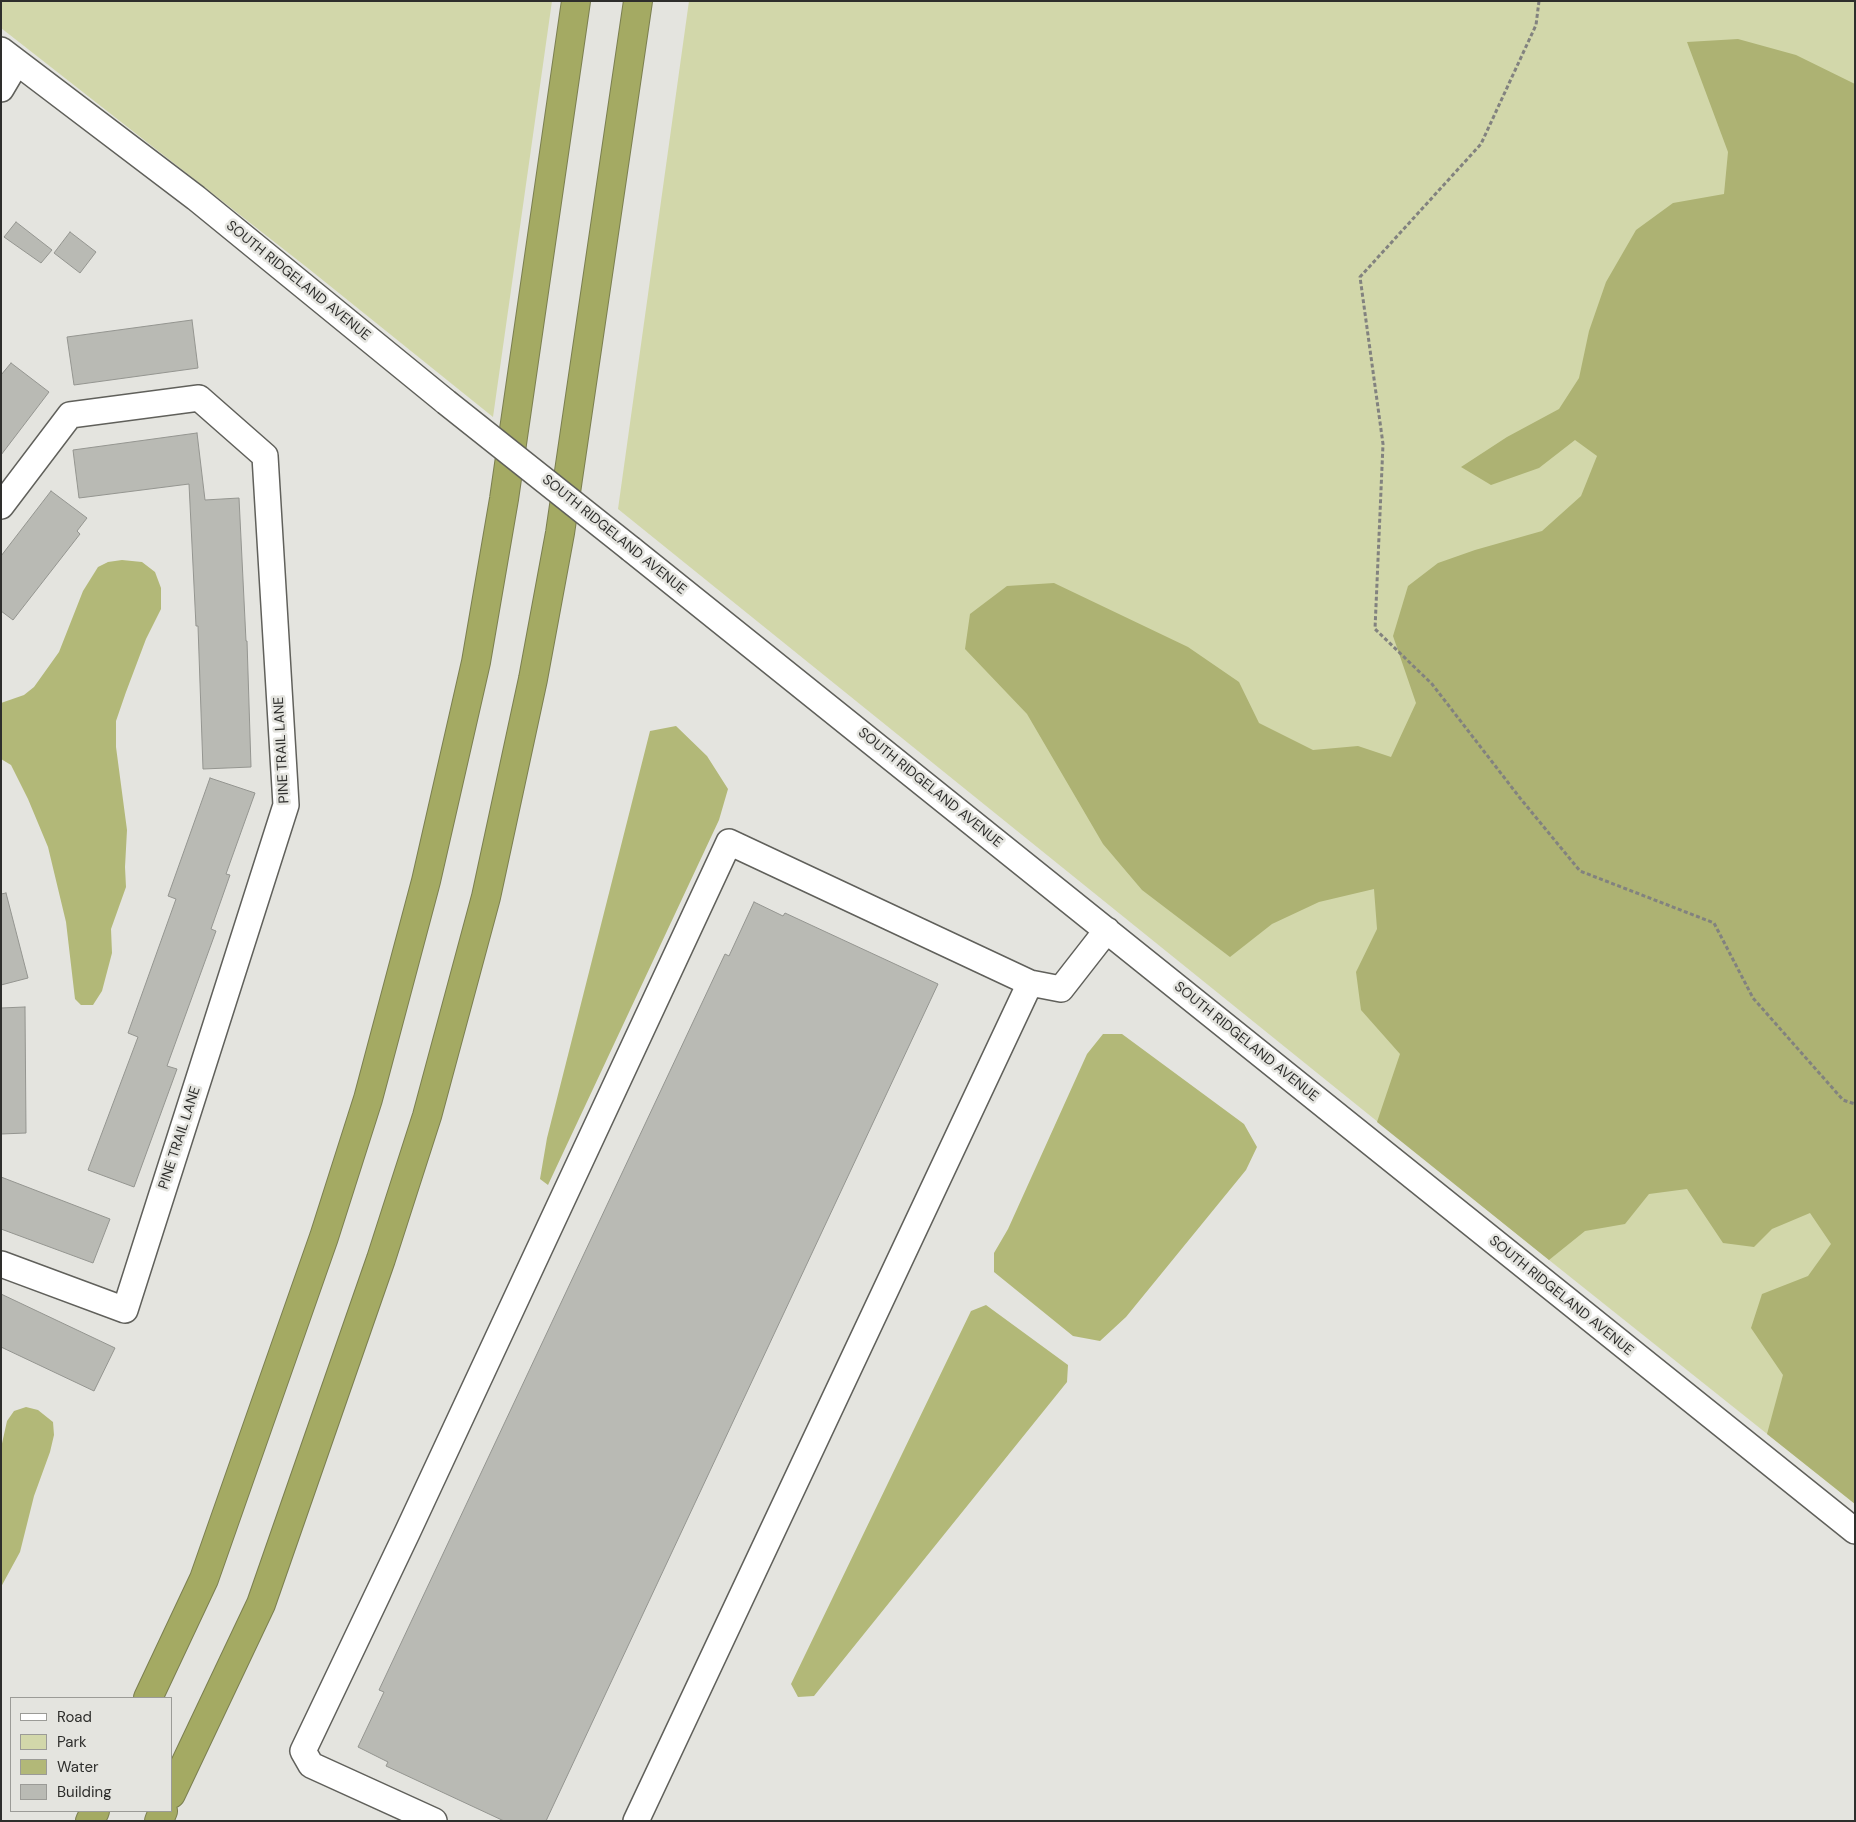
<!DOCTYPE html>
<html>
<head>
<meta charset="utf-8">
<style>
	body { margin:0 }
	#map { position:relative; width:1856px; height:1822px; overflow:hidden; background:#e4e4df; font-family:"DM Sans",sans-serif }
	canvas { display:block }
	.frame { position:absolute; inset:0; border:2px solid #2e2e2c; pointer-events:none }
	.legend { position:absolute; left:10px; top:1697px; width:162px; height:115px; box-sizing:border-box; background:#e4e4df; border:1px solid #9b9b97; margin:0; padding:6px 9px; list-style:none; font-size:15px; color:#2e2e2c }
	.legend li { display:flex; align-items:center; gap:10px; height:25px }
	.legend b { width:25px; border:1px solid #9b9b97 }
</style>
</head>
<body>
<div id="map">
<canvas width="1856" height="1822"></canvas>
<div class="frame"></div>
<ul class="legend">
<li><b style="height:6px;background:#fff"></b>Road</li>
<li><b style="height:14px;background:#d2d7aa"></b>Park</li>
<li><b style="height:14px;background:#b2b878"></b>Water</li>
<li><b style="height:14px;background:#b9bab4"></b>Building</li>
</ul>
</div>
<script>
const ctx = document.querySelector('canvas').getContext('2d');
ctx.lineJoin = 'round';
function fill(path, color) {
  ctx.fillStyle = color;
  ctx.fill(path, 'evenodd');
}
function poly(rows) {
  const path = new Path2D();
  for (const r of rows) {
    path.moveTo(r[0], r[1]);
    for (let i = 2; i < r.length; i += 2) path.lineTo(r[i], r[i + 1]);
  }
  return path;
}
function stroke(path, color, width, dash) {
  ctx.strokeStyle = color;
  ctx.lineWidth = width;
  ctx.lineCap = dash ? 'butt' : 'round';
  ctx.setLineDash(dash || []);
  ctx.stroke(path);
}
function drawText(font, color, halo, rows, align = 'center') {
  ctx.font = font + ' "DM Sans",sans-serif';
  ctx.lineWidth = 5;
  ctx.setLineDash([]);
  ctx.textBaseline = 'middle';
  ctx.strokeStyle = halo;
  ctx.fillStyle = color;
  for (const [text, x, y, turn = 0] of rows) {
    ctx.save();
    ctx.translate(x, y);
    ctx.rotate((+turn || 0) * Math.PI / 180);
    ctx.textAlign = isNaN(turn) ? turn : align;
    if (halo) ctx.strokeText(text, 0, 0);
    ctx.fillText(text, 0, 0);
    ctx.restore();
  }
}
const green = poly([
	[1,1,552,1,493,417,309,269,1,28],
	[689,1,1855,1,1855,1504,1549,1260,618,509]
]);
const forest = poly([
	[1738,39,1796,55,1855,84,1855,1504,1767,1434,1783,1375,1751,1328,1762,1294,1808,1276,1831,1244,1810,1213,1772,1229,1754,1247,1723,1243,1687,1189,1649,1194,1625,1224,1585,1231,1549,1260,1377,1122,1400,1054,1361,1010,1356,972,1377,929,1374,889,1319,902,1272,924,1230,957,1142,890,1103,844,1027,714,965,649,970,614,1007,586,1054,583,1188,647,1239,682,1259,723,1313,750,1358,746,1391,757,1416,703,1393,636,1408,586,1438,563,1475,550,1542,531,1581,496,1597,456,1575,440,1539,468,1491,485,1461,467,1507,437,1559,409,1579,378,1589,331,1606,282,1636,230,1673,203,1724,194,1728,152,1687,42]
]);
const water = poly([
	[122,560,142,562,155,572,161,588,161,609,146,639,126,692,116,721,116,747,127,830,125,867,126,887,111,929,112,953,102,991,93,1005,81,1005,75,999,66,922,48,847,28,799,11,765,1,759,1,703,24,695,34,687,59,652,83,591,98,567,108,562],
	[676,726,707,756,728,789,719,820,548,1185,540,1179,547,1138,650,731],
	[1103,1034,1122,1034,1244,1124,1257,1147,1246,1170,1126,1317,1100,1341,1073,1336,994,1272,994,1253,1008,1229,1087,1054],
	[986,1305,1068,1365,1067,1382,814,1696,798,1697,791,1684,971,1311],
	[26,1407,38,1410,53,1422,54,1435,50,1452,34,1496,20,1552,1,1587,1,1448,7,1421,14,1411]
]);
const building = poly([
	[16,222,52,250,41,263,4,237,16,222],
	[70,232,96,252,80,273,54,253,70,232],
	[192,320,198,368,74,385,67,337,192,320],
	[11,363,49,392,1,455,1,375,11,363],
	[197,433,205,500,239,498,246,641,247,641,251,767,203,769,198,626,196,626,189,484,79,498,73,450,197,433],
	[51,491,87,518,77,531,80,534,13,620,1,611,1,556,51,491],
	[210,778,255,793,226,874,230,875,211,929,216,931,167,1066,177,1069,134,1187,88,1170,138,1037,128,1033,176,899,168,896,210,778],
	[6,893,28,978,1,985,1,894,6,893],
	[754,902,783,916,785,913,938,984,546,1821,504,1821,386,1766,388,1762,358,1747,384,1692,379,1690,725,954,729,956,754,902],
	[25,1007,26,1133,1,1134,1,1008,25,1007],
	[1,1177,110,1219,93,1263,1,1229,1,1177],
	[1,1294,115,1348,94,1391,1,1347,1,1294]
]);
const path = poly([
	[1539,1,1536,25,1481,144,1360,277,1383,444,1375,629,1432,684,1520,798,1580,871,1714,923,1753,998,1843,1100,1855,1104]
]);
const minor = poly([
	[1,50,196,198,446,402],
	[1,89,17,62],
	[1,506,70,415,199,398,265,456,286,805,125,1310,1,1264],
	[631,549,1855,1531],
	[434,1821,311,1765,303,1751,407,1533,729,842,1030,983,1061,989,1107,930],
	[636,1821,1030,983]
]);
const highway = poly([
	[148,1698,204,1579,324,1237,368,1099,426,881,476,662,504,499,576,1],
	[171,1794,261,1604,381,1259,427,1116,486,897,533,679,560,533,638,1],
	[90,1821,95,1811],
	[159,1821,163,1811]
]);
const minorBridge = poly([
	[446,402,631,549]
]);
const streetNames = [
	["SOUTH RIDGELAND AVENUE",298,281,39],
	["SOUTH RIDGELAND AVENUE",614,535,39],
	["PINE TRAIL LANE",282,750,-93],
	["SOUTH RIDGELAND AVENUE",930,788,39],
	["SOUTH RIDGELAND AVENUE",1246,1042,39],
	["PINE TRAIL LANE",180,1138,-72],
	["SOUTH RIDGELAND AVENUE",1561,1296,39]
];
fill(green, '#d2d7aa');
fill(forest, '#adb273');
fill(water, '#b2b878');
fill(building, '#b9bab4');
stroke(building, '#949590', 1);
stroke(minor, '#60605b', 28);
stroke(highway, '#7b7f50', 30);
stroke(path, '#82827f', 3, [4, 2.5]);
stroke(minor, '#fff', 25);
stroke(highway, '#a4aa63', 28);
stroke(minorBridge, '#60605b', 28, []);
stroke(minorBridge, '#fff', 25);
drawText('14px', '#2e2e2c', '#e4e4df', streetNames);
</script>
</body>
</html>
